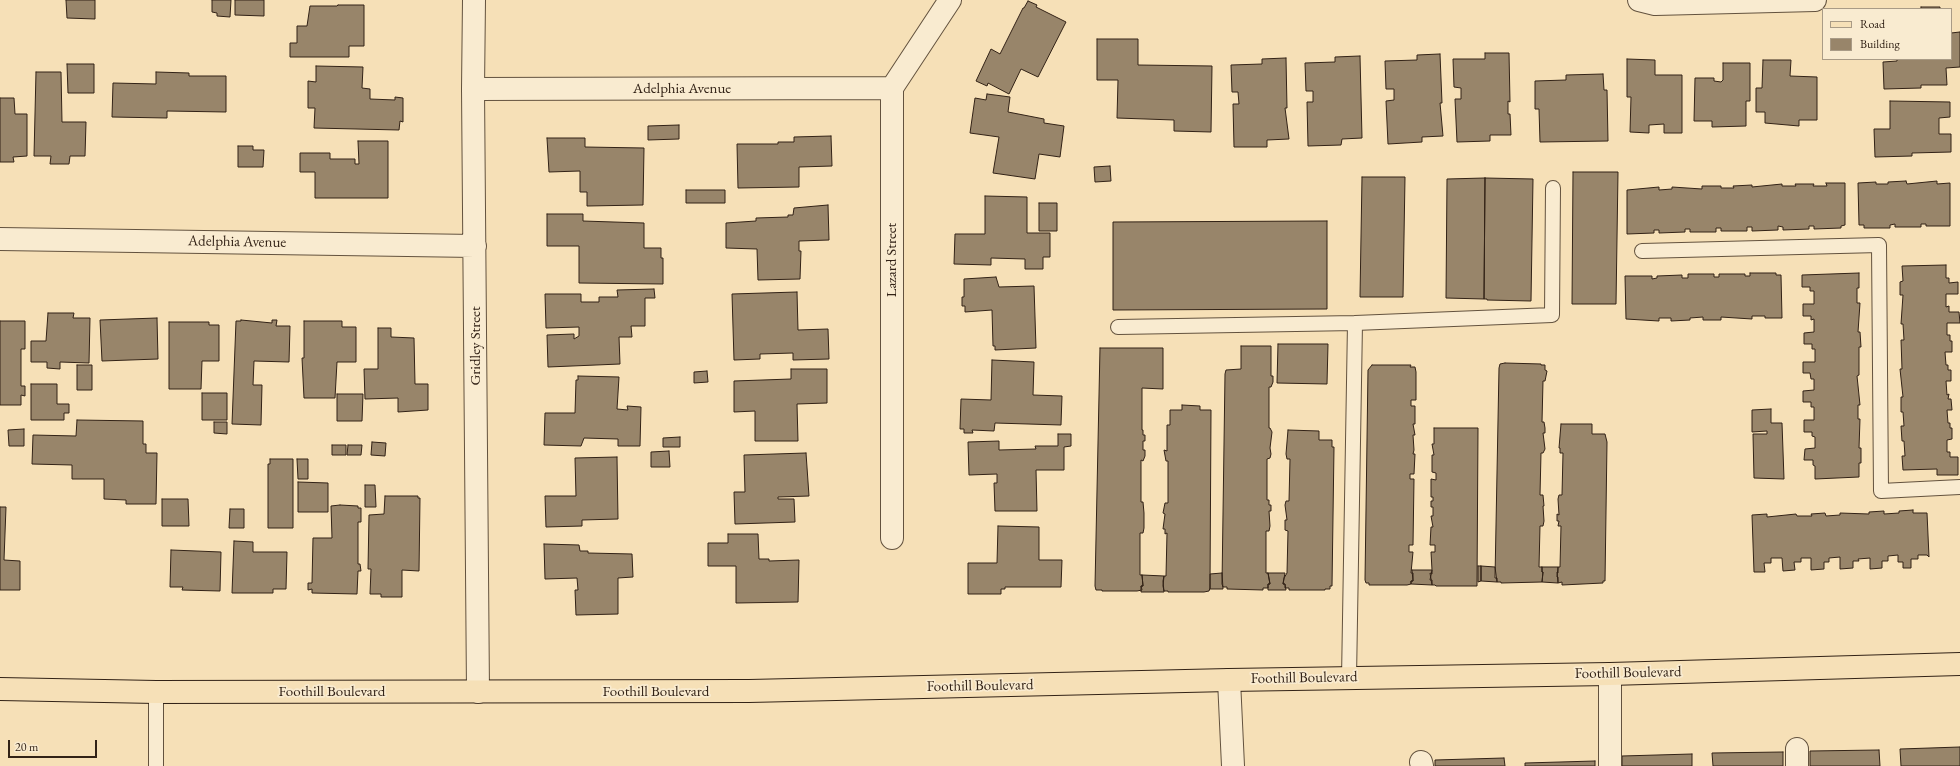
<!DOCTYPE html>
<html>
<head>
<meta charset="utf-8">
<style>
	body { margin:0 }
	#map { position:relative; width:1960px; height:766px; overflow:hidden; background:#f6e0b7; font-family:"EB Garamond",serif }
	canvas { display:block }
	.legend { position:absolute; left:1822px; top:8px; width:130px; height:52px; box-sizing:border-box; background:#f9ebd0; border:1px solid #a99b86; margin:0; padding:5px 7px; list-style:none; font-size:12px; color:#322216 }
	.legend li { display:flex; align-items:center; gap:8px; height:20px }
	.legend b { width:20px; border:1px solid #a99b86 }
	.scale { position:absolute; left:8px; top:740px; width:89px; height:18px; box-sizing:border-box; border:2px solid #322216; border-top:0; padding-left:5px; font-size:12px; line-height:14px; white-space:nowrap; color:#322216; -webkit-text-stroke:3px #f9ebd0; paint-order:stroke }
</style>
</head>
<body>
<div id="map">
<canvas width="1960" height="766"></canvas>
<ul class="legend">
<li><b style="height:5px;background:#f6e0b7"></b>Road</li>
<li><b style="height:11px;background:#98856a"></b>Building</li>
</ul>
<div class="scale">20 m</div>
</div>
<script>
const ctx = document.querySelector('canvas').getContext('2d');
ctx.lineJoin = 'round';
function fill(path, color) {
  ctx.fillStyle = color;
  ctx.fill(path, 'evenodd');
}
function poly(rows) {
  const path = new Path2D();
  for (const r of rows) {
    path.moveTo(r[0], r[1]);
    for (let i = 2; i < r.length; i += 2) path.lineTo(r[i], r[i + 1]);
  }
  return path;
}
function stroke(path, color, width, dash) {
  ctx.strokeStyle = color;
  ctx.lineWidth = width;
  ctx.lineCap = dash ? 'butt' : 'round';
  ctx.setLineDash(dash || []);
  ctx.stroke(path);
}
function drawText(font, color, halo, rows, align = 'center') {
  ctx.font = font + ' "EB Garamond",serif';
  ctx.lineWidth = 3.5;
  ctx.setLineDash([]);
  ctx.textBaseline = 'middle';
  ctx.strokeStyle = halo;
  ctx.fillStyle = color;
  for (const [text, x, y, turn = 0] of rows) {
    ctx.save();
    ctx.translate(x, y);
    ctx.rotate((+turn || 0) * Math.PI / 180);
    ctx.textAlign = isNaN(turn) ? turn : align;
    if (halo) ctx.strokeText(text, 0, 0);
    ctx.fillText(text, 0, 0);
    ctx.restore();
  }
}
const building = poly([
	[66,0,95,0,95,19,67,18,66,0],
	[212,0,231,0,230,17,217,16,217,13,212,12,212,0],
	[235,0,264,0,264,16,235,15,235,0],
	[1028,1,1037,5,1036,7,1066,22,1038,77,1021,69,1009,94,988,83,987,86,976,81,991,49,1000,54,1023,8,1024,8,1028,1],
	[338,5,364,5,364,46,349,46,349,57,290,57,290,43,297,43,297,26,307,26,310,6,337,6,338,5],
	[1921,7,1940,7,1940,9,1921,9,1921,7],
	[1960,32,1960,67,1946,68,1947,85,1921,85,1921,88,1884,89,1883,62,1897,61,1897,59,1951,59,1951,33,1960,32],
	[1097,39,1138,39,1138,65,1212,66,1211,132,1174,131,1174,120,1117,118,1118,80,1097,80,1097,39],
	[1485,53,1509,53,1510,102,1508,101,1508,114,1510,114,1511,135,1490,135,1490,141,1457,142,1455,99,1461,99,1461,88,1454,87,1453,59,1485,59,1485,53],
	[1440,54,1442,103,1440,103,1443,136,1422,137,1422,142,1388,144,1386,101,1394,100,1394,89,1386,89,1385,61,1417,60,1417,55,1440,54],
	[1360,56,1362,138,1342,139,1341,145,1308,146,1307,102,1313,102,1313,91,1306,91,1305,63,1335,62,1335,57,1360,56],
	[1286,58,1287,108,1285,108,1289,139,1267,140,1267,147,1234,147,1233,104,1239,104,1238,92,1232,92,1231,65,1262,64,1262,59,1286,58],
	[1627,59,1655,60,1655,75,1682,75,1682,133,1664,133,1664,124,1649,125,1649,133,1630,132,1631,97,1627,97,1627,59],
	[1763,60,1791,60,1790,76,1817,77,1817,120,1799,120,1799,126,1765,123,1765,112,1756,112,1756,88,1762,88,1763,60],
	[1723,63,1750,63,1750,101,1746,101,1746,126,1712,127,1712,121,1694,121,1695,78,1714,78,1714,81,1721,82,1723,80,1723,63],
	[67,64,94,64,94,93,68,93,67,64],
	[316,66,363,67,362,88,370,89,370,99,395,100,395,97,403,98,403,122,400,121,399,130,314,128,315,108,308,108,308,81,316,82,316,66],
	[36,72,61,72,62,122,86,122,85,156,70,156,69,164,50,164,51,156,34,156,36,72],
	[156,72,189,73,189,76,226,76,226,112,167,111,167,118,112,117,113,83,156,84,156,72],
	[1603,74,1604,90,1607,90,1608,141,1540,142,1539,109,1535,109,1535,81,1566,80,1566,75,1603,74],
	[987,94,1010,97,1008,112,1044,119,1044,123,1064,126,1060,157,1039,154,1035,179,993,173,999,137,970,133,975,98,986,100,987,94],
	[0,98,14,98,15,114,27,114,27,156,13,157,14,162,0,162,0,98],
	[1890,101,1950,102,1950,117,1939,118,1939,134,1951,134,1951,152,1912,153,1912,156,1875,157,1874,129,1890,129,1890,101],
	[679,125,679,139,648,140,648,126,679,125],
	[831,136,832,166,799,167,799,187,738,188,737,144,778,144,778,142,794,142,794,137,831,136],
	[547,138,585,138,585,147,644,148,643,205,587,206,587,192,580,192,580,171,549,172,547,138],
	[358,141,388,141,388,198,315,198,315,172,300,172,300,153,330,153,330,159,355,159,355,164,359,164,358,141],
	[238,146,253,146,253,150,264,150,263,167,238,167,238,146],
	[1110,166,1111,181,1095,182,1094,167,1110,166],
	[1573,172,1618,172,1616,304,1572,304,1573,172],
	[1362,177,1405,177,1403,297,1360,297,1362,177],
	[1485,178,1484,299,1446,298,1447,179,1485,178],
	[1485,178,1533,179,1531,301,1487,300,1487,299,1484,299,1485,178],
	[1906,181,1907,184,1937,181,1937,184,1950,183,1950,226,1926,226,1926,224,1921,224,1921,227,1895,227,1895,224,1890,225,1890,228,1864,228,1864,225,1859,225,1858,183,1876,182,1876,184,1888,184,1888,182,1906,181],
	[1826,183,1845,183,1845,225,1841,226,1841,228,1814,229,1814,226,1809,226,1809,229,1783,230,1783,227,1778,226,1778,230,1752,231,1752,227,1747,227,1747,231,1721,231,1721,228,1716,228,1716,232,1690,232,1690,229,1685,229,1685,232,1659,233,1659,230,1654,230,1654,233,1627,234,1627,190,1659,187,1659,190,1672,189,1672,187,1702,189,1702,186,1721,186,1721,188,1734,188,1733,186,1752,185,1752,187,1782,184,1782,186,1796,186,1795,184,1814,184,1813,186,1827,186,1826,183],
	[686,190,725,190,725,203,686,203,686,190],
	[985,196,1027,197,1027,233,1050,233,1050,257,1043,257,1043,269,1025,269,1025,259,991,258,991,265,954,264,955,234,985,234,985,196],
	[1039,203,1057,203,1057,231,1039,231,1039,203],
	[828,205,829,240,799,241,799,251,801,251,800,279,758,280,757,249,726,248,726,223,756,221,756,218,788,217,788,215,793,215,794,208,828,205],
	[547,214,583,214,583,221,644,223,644,248,661,248,661,258,663,258,663,284,579,283,579,246,547,246,547,214],
	[1327,221,1327,309,1113,310,1113,222,1327,221],
	[1946,265,1946,278,1949,278,1949,283,1958,282,1958,294,1946,294,1946,307,1949,306,1949,312,1959,312,1960,323,1947,323,1947,335,1950,335,1950,341,1952,341,1952,352,1945,352,1946,365,1948,365,1948,370,1951,370,1951,381,1946,381,1947,395,1949,394,1948,399,1951,399,1952,410,1947,410,1948,423,1950,423,1950,428,1952,428,1952,439,1947,440,1947,452,1950,452,1950,457,1958,457,1958,475,1937,475,1937,469,1903,470,1902,456,1905,456,1904,441,1902,441,1901,426,1904,426,1903,412,1901,412,1901,397,1903,397,1900,369,1902,369,1901,340,1904,340,1903,324,1901,324,1903,295,1900,295,1900,282,1903,281,1902,266,1946,265],
	[1750,273,1776,273,1776,275,1781,275,1782,318,1765,318,1765,316,1752,316,1752,319,1721,317,1721,320,1703,320,1703,317,1690,318,1690,320,1671,321,1671,318,1659,318,1659,321,1626,319,1625,276,1652,276,1652,279,1657,278,1657,276,1682,275,1682,278,1688,278,1688,274,1714,274,1714,277,1719,277,1719,274,1745,274,1745,276,1750,276,1750,273],
	[1859,273,1859,288,1857,288,1857,303,1860,303,1858,332,1860,332,1861,347,1859,347,1859,375,1857,376,1860,405,1858,405,1858,419,1860,419,1859,448,1861,448,1861,463,1859,463,1859,477,1815,479,1815,466,1813,465,1813,460,1804,460,1805,449,1815,448,1815,437,1812,436,1812,432,1804,432,1804,420,1814,420,1814,407,1811,407,1811,402,1803,402,1803,391,1814,390,1814,379,1811,379,1810,373,1803,373,1803,362,1815,362,1815,349,1812,349,1812,344,1804,344,1804,333,1814,332,1814,319,1811,320,1811,316,1803,316,1803,304,1814,304,1814,291,1810,291,1810,287,1802,287,1802,275,1859,273],
	[996,277,999,287,1034,286,1036,348,995,350,995,346,993,346,992,310,965,312,965,306,962,306,962,297,964,297,964,279,996,277],
	[654,289,655,298,645,298,645,326,631,326,632,337,619,337,620,364,548,367,547,335,574,334,574,339,579,336,579,327,546,328,545,294,581,294,581,302,599,302,599,297,618,297,617,290,654,289],
	[797,292,798,330,828,329,829,359,793,360,793,353,760,354,760,359,734,360,732,294,797,292],
	[48,313,74,313,73,318,90,318,89,363,60,362,60,369,47,368,47,362,31,362,31,341,46,341,48,313],
	[157,318,158,359,102,361,100,320,157,318],
	[241,320,272,323,272,320,277,320,276,326,290,326,289,362,254,361,253,385,262,385,261,425,232,424,236,321,241,321,241,320],
	[0,321,25,321,25,349,21,349,21,386,25,386,25,396,21,395,21,405,0,405,0,321],
	[304,321,342,321,342,327,356,327,356,362,337,362,335,398,304,398,302,358,304,358,304,321],
	[169,322,209,322,209,325,219,325,219,361,202,361,201,389,169,389,169,322],
	[378,328,391,328,391,337,414,338,415,384,428,384,428,410,398,412,398,398,365,399,364,369,378,369,378,328],
	[1278,344,1328,344,1327,384,1277,383,1278,344],
	[1241,346,1271,346,1271,376,1273,376,1273,382,1271,387,1269,387,1269,428,1270,428,1272,432,1270,448,1271,454,1270,458,1267,459,1267,500,1269,500,1269,505,1271,505,1271,511,1269,511,1270,526,1269,531,1266,531,1266,573,1268,573,1270,584,1268,584,1268,588,1263,588,1263,590,1227,589,1227,587,1223,587,1222,584,1225,374,1226,370,1241,369,1241,346],
	[1100,348,1163,348,1163,389,1142,388,1142,430,1143,430,1143,435,1145,435,1145,441,1143,441,1143,450,1145,450,1145,456,1143,461,1141,460,1141,502,1143,502,1144,513,1144,528,1143,533,1140,533,1140,575,1142,575,1143,586,1141,586,1142,590,1137,591,1102,591,1102,590,1096,590,1095,586,1100,348],
	[992,360,1034,362,1033,395,1062,396,1061,425,995,423,994,431,972,430,973,433,964,433,964,429,960,429,961,399,991,400,992,360],
	[1505,363,1541,364,1541,365,1545,365,1545,370,1547,371,1545,381,1543,381,1542,422,1544,422,1545,428,1545,433,1543,433,1545,449,1543,453,1541,453,1540,495,1543,495,1544,506,1543,506,1544,521,1543,526,1540,526,1539,567,1542,567,1542,572,1543,572,1542,582,1501,583,1501,582,1497,582,1497,578,1495,578,1499,368,1500,364,1505,363],
	[77,365,92,365,92,390,77,390,77,365],
	[1372,365,1411,365,1410,367,1415,367,1416,372,1416,400,1411,400,1411,406,1415,406,1415,424,1413,424,1415,435,1413,435,1414,450,1413,454,1415,454,1414,474,1410,474,1410,479,1414,479,1413,545,1409,545,1409,552,1413,552,1411,573,1413,573,1413,581,1411,581,1411,584,1407,585,1369,585,1369,583,1366,583,1365,580,1368,370,1372,365],
	[791,369,827,369,827,403,797,404,798,441,755,441,755,411,734,412,734,381,791,379,791,369],
	[707,371,708,382,694,383,694,372,707,371],
	[578,376,619,377,617,409,628,410,627,406,641,407,640,446,618,446,618,439,584,438,581,446,544,445,545,413,575,413,576,380,578,380,578,376],
	[31,384,57,384,57,404,69,404,69,413,64,413,64,420,31,420,31,384],
	[202,393,227,393,227,420,202,420,202,393],
	[337,394,363,394,362,421,337,421,337,394],
	[1182,405,1200,406,1200,410,1211,410,1210,588,1209,591,1204,592,1168,592,1168,591,1164,591,1163,586,1164,576,1166,576,1167,533,1165,534,1165,529,1163,529,1165,514,1163,513,1165,503,1168,503,1168,461,1166,461,1164,450,1167,451,1167,425,1170,425,1170,410,1182,410,1182,405],
	[1771,409,1771,423,1782,423,1784,479,1754,478,1753,434,1767,434,1767,431,1752,432,1752,410,1771,409],
	[77,420,143,421,143,444,146,444,146,453,157,453,156,504,126,504,126,500,104,499,104,479,72,479,72,465,32,464,33,435,76,436,77,420],
	[214,422,227,422,227,434,214,433,214,422],
	[1561,424,1592,424,1592,434,1605,434,1607,442,1605,581,1603,581,1603,583,1562,585,1562,582,1558,583,1558,577,1557,577,1558,567,1560,567,1561,526,1558,526,1559,521,1557,521,1557,514,1559,515,1558,499,1559,495,1562,495,1563,453,1560,453,1560,448,1559,448,1561,424],
	[1434,428,1478,428,1477,586,1436,586,1435,585,1432,585,1432,580,1430,580,1432,570,1431,552,1435,552,1435,545,1430,545,1431,527,1433,527,1431,516,1433,516,1433,507,1431,507,1431,501,1433,501,1433,497,1431,497,1431,479,1436,480,1436,473,1432,472,1432,455,1434,455,1432,444,1434,444,1434,428],
	[24,429,24,446,9,446,8,430,24,429],
	[1288,430,1319,431,1319,440,1332,440,1332,447,1334,447,1332,586,1330,586,1330,589,1325,589,1325,590,1289,590,1289,588,1285,588,1285,584,1283,584,1284,578,1287,573,1288,531,1285,530,1285,520,1287,520,1285,505,1286,501,1289,501,1290,459,1287,459,1286,454,1288,430],
	[1058,434,1071,434,1071,446,1064,447,1064,470,1036,470,1037,511,995,511,994,483,997,483,997,474,969,475,968,442,999,441,999,450,1036,449,1035,446,1058,446,1058,434],
	[680,437,680,447,663,447,663,438,680,437],
	[372,442,386,443,385,456,371,455,372,442],
	[332,445,346,445,346,455,332,455,332,445],
	[348,445,362,445,361,455,347,455,348,445],
	[669,451,670,467,651,467,651,452,669,451],
	[806,453,809,496,778,497,778,499,794,499,795,522,735,524,734,492,745,492,744,455,806,453],
	[617,457,618,519,582,520,582,526,546,527,545,496,576,496,575,458,617,457],
	[270,459,293,459,293,528,268,528,268,464,270,464,270,459],
	[297,459,308,459,308,479,298,479,297,459],
	[298,482,328,483,328,512,298,512,298,482],
	[365,485,375,485,376,507,365,507,365,485],
	[385,496,418,496,418,498,420,498,419,571,402,570,402,597,381,597,381,594,370,594,371,569,368,569,369,515,384,514,385,496],
	[162,499,188,499,189,526,162,526,162,499],
	[340,505,358,506,358,508,361,508,361,522,358,522,358,564,360,564,361,571,358,571,357,594,312,593,312,589,308,590,308,583,312,583,313,538,332,538,331,506,340,505],
	[0,507,6,507,4,560,20,561,20,590,0,590,0,507],
	[230,509,244,509,244,528,229,528,230,509],
	[1913,510,1913,513,1927,513,1929,557,1927,555,1918,555,1918,559,1911,559,1911,568,1903,568,1903,562,1898,562,1898,555,1888,556,1888,561,1882,561,1882,568,1870,569,1870,558,1858,559,1859,561,1853,561,1853,568,1840,569,1840,557,1829,558,1829,562,1824,562,1824,569,1811,570,1811,558,1801,558,1801,562,1794,562,1795,570,1783,571,1782,558,1771,558,1771,563,1764,563,1765,572,1754,572,1752,515,1767,514,1767,517,1796,514,1797,516,1812,516,1811,514,1825,513,1826,516,1840,515,1840,513,1869,514,1869,512,1884,511,1884,514,1899,513,1899,511,1913,510],
	[998,526,1039,527,1039,560,1062,560,1061,587,1005,587,1005,589,1001,589,1001,594,968,594,968,563,997,563,998,526],
	[728,534,758,534,759,559,769,559,769,561,799,560,798,602,736,603,736,566,708,566,708,543,728,543,728,534],
	[234,541,253,542,253,552,287,552,286,589,273,589,273,593,232,593,234,541],
	[544,544,579,545,580,551,588,551,588,553,632,554,633,577,618,578,618,614,576,615,575,590,578,590,577,578,545,579,544,544],
	[171,550,221,552,220,591,182,590,183,587,170,587,171,550],
	[1478,566,1481,566,1481,581,1478,582,1478,566],
	[1481,566,1495,567,1497,582,1481,581,1481,566],
	[1542,567,1558,567,1558,573,1557,572,1558,583,1542,582,1543,572,1542,572,1542,567],
	[1412,570,1432,570,1432,574,1430,573,1432,585,1411,584,1411,581,1413,581,1412,570],
	[1222,573,1223,589,1210,589,1210,574,1222,573],
	[1268,573,1285,573,1283,584,1285,584,1286,590,1268,590,1268,584,1270,584,1268,573],
	[1142,575,1164,576,1163,581,1164,592,1141,592,1141,586,1143,586,1142,575],
	[1960,747,1960,766,1901,766,1900,749,1960,747],
	[1879,750,1880,766,1810,766,1810,751,1879,750],
	[1783,752,1783,766,1713,766,1712,753,1783,752],
	[1692,754,1692,766,1622,766,1622,756,1692,754],
	[1504,758,1505,766,1435,766,1435,760,1504,758],
	[1595,761,1595,766,1525,766,1525,763,1595,761]
]);
const service = poly([
	[1642,251,1879,245,1881,491,1960,487],
	[1118,327,1355,323],
	[1349,678,1355,323,1552,315,1553,188],
	[156,692,156,766]
]);
const minor = poly([
	[474,0,473,89,478,692],
	[1639,0,1655,4,1815,0],
	[473,89,892,88],
	[0,239,475,246],
	[892,538,892,88,950,0],
	[1610,674,1610,766],
	[1229,680,1233,766],
	[1797,749,1797,766],
	[1421,762,1422,766]
]);
const primary = poly([
	[0,689,156,692,749,691,1229,680,1610,674,1960,664]
]);
const streetNames = [
	["Adelphia Avenue",682,89],
	["Adelphia Avenue",237,242,1],
	["Lazard Street",892,260,-90],
	["Gridley Street",476,346,-90],
	["Foothill Boulevard",1628,673,-1],
	["Foothill Boulevard",1304,678,-1],
	["Foothill Boulevard",980,686,-1],
	["Foothill Boulevard",332,692],
	["Foothill Boulevard",656,692]
];
fill(building, '#98856a');
stroke(building, '#322216', 1);
stroke(service, '#63523e', 16);
stroke(minor, '#63523e', 24);
stroke(primary, '#322216', 24);
stroke(service, '#f9ebd0', 14);
stroke(minor, '#f9ebd0', 22);
stroke(primary, '#f6e0b7', 22);
drawText('15px', '#322216', '#f9ebd0', streetNames);
</script>
</body>
</html>
